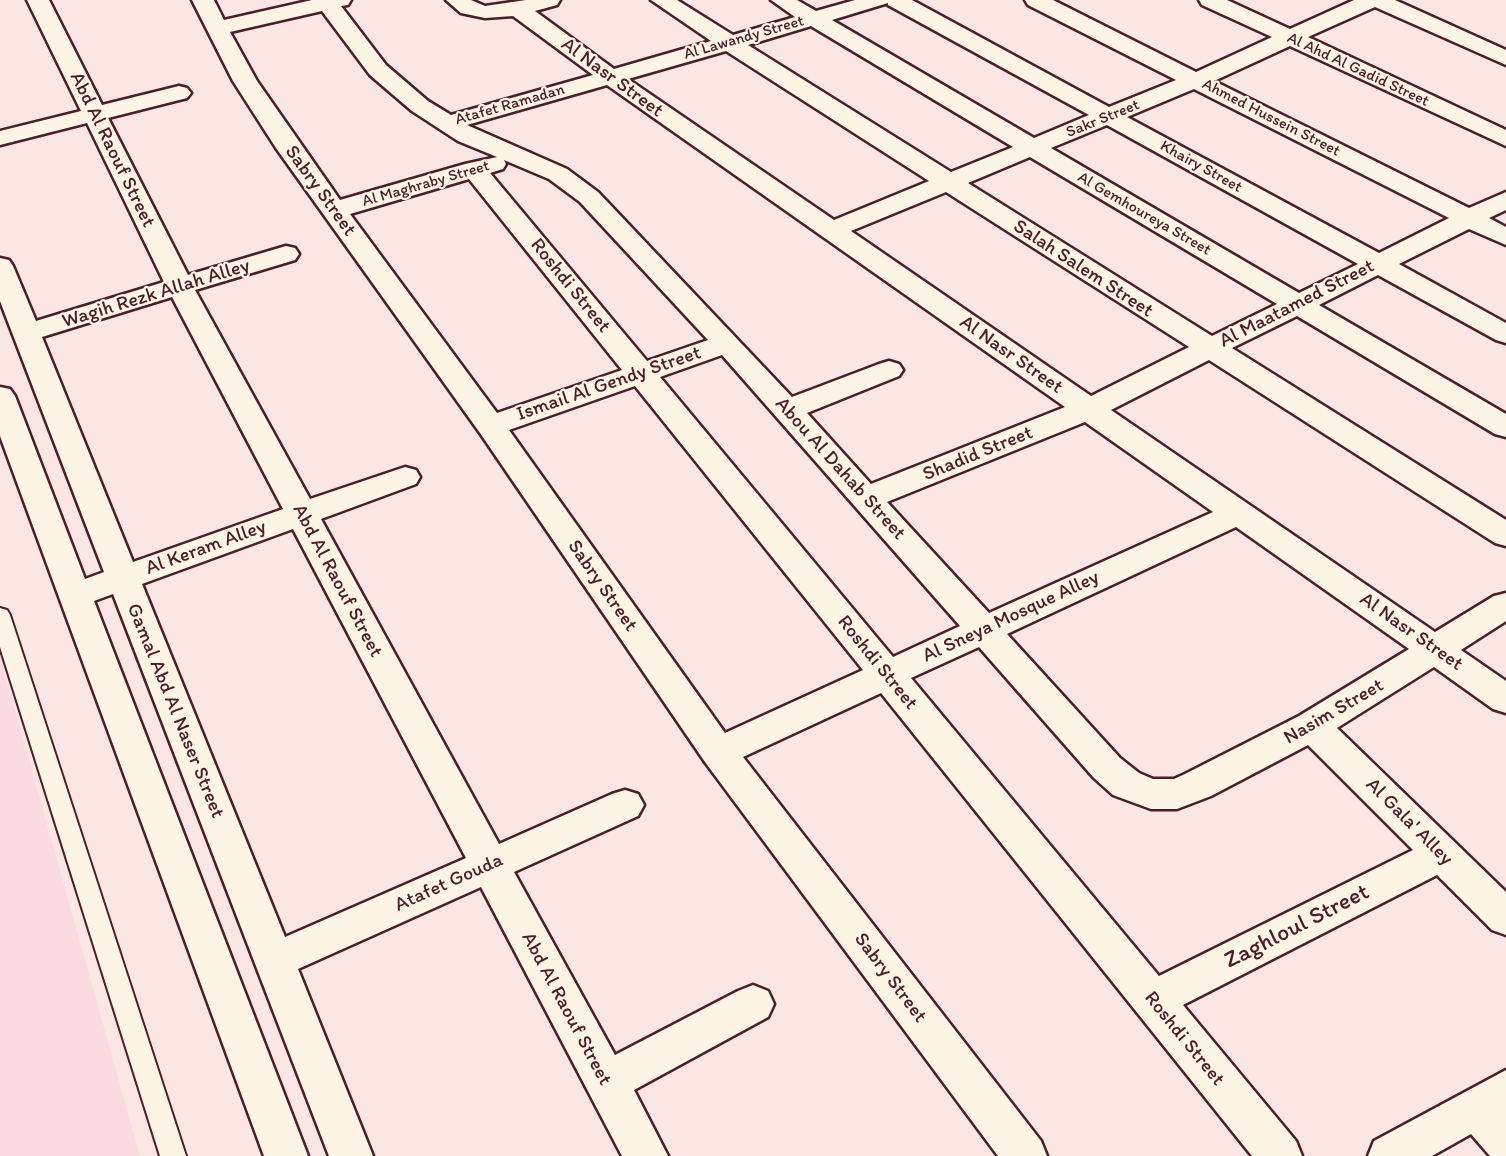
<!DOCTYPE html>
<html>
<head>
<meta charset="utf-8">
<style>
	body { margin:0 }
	canvas { display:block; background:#fbe6e3 }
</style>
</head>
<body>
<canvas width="1506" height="1156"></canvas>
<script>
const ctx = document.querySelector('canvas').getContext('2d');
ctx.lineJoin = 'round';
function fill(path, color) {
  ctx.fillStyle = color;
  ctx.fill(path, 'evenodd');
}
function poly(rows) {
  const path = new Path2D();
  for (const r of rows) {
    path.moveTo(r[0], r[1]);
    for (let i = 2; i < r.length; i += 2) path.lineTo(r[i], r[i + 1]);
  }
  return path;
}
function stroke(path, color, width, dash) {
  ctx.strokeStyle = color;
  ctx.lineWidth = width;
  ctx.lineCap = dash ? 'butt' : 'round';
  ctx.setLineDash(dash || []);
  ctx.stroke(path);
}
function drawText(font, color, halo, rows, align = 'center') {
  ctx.font = font + ' Itim,sans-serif';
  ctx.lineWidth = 4.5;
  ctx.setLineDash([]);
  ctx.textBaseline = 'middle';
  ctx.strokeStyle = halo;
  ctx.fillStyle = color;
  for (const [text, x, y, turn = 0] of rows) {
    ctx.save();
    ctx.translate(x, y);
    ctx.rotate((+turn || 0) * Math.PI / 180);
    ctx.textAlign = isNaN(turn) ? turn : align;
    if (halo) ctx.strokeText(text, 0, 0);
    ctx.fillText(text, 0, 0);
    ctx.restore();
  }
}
const built = poly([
	[0,657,140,1156,0,1156]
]);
const lane = poly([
	[0,608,7,610,10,615,186,1156,160,1156,0,647,0,608]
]);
const street = poly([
	[27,0,49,0,102,105,179,86,187,88,191,93,187,98,108,118,188,275,286,246,295,248,299,254,295,260,195,290,310,499,405,467,416,470,420,477,416,484,321,519,499,844,612,794,625,790,638,794,644,805,638,816,514,872,615,1055,738,991,753,985,768,991,774,1004,768,1017,634,1090,668,1156,622,1156,481,887,298,969,373,1156,329,1156,113,594,94,601,308,1156,264,1156,0,436,0,387,10,389,15,396,85,579,104,572,0,301,0,258,9,260,13,266,36,321,164,282,87,123,0,145,0,131,81,111,27,0],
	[172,297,283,509,133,562,42,337,172,297],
	[293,529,466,858,285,937,142,584,293,529],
	[192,0,214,0,224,20,312,0,351,0,348,5,341,6,386,65,428,101,451,115,593,75,513,16,485,18,461,13,446,0,471,0,485,6,526,0,560,0,557,5,535,11,614,69,711,41,651,0,677,0,733,35,795,17,771,0,797,0,816,11,855,0,912,0,1109,107,1176,80,1028,5,1025,0,1053,0,1196,72,1272,37,1202,5,1199,0,1227,0,1290,29,1354,0,1395,0,1506,50,1506,65,1375,7,1308,37,1506,130,1506,146,1290,46,1214,81,1469,208,1506,192,1506,210,1489,218,1506,227,1506,245,1469,229,1399,264,1506,323,1506,343,1496,340,1378,275,1319,305,1506,414,1506,437,1495,434,1297,316,1232,348,1506,520,1506,546,1495,543,1209,360,1111,410,1435,632,1494,596,1506,593,1506,621,1461,650,1506,681,1506,713,1493,709,1434,667,1337,728,1506,892,1506,935,1492,930,1437,875,1183,1005,1296,1141,1302,1156,1252,1156,881,693,743,757,1041,1141,1047,1156,998,1156,705,762,480,433,276,148,233,81,192,0],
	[888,3,888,5,1089,115,1034,138,832,20,888,3],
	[322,11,370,75,412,111,458,141,497,157,465,164,340,200,257,81,230,32,322,11],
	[811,26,1013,147,951,172,748,45,811,26],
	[726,51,929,181,834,220,628,79,726,51],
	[607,85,1065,407,871,484,807,413,899,376,903,370,899,364,889,361,879,364,792,397,598,192,567,169,467,125,607,85],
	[1194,89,1449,218,1379,253,1127,117,1194,89],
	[1107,125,1358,264,1299,293,1051,148,1107,125],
	[1030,157,1277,304,1212,336,968,183,1030,157],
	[504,160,549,179,580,202,708,340,647,361,490,173,503,169,506,164,504,160],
	[469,179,622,370,497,413,350,214,469,179],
	[946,192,1189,347,1091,396,851,231,946,192],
	[722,355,960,626,893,657,660,377,722,355],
	[635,386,863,670,725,733,509,430,635,386],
	[1085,422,1213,512,989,613,887,502,1085,422],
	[1236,527,1409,649,1299,716,1185,774,1174,779,1153,779,1139,773,1120,758,1007,634,1236,527],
	[979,647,1094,778,1113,795,1151,809,1177,809,1211,796,1308,745,1413,850,1159,976,911,678,979,647],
	[1506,1070,1506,1156,1490,1156,1471,1134,1432,1156,1368,1156,1374,1141,1506,1070]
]);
const farStreetnames = [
	["Al Lawandy Street",744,38,-16],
	["Al Ahd Al Gadid Street",1358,70,25],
	["Atafet Ramadan",510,105,-16],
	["Ahmed Hussein Street",1271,118,27],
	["Sakr Street",1103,119,-22],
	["Khairy Street",1201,167,29],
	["Al Maghraby Street",426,184,-16],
	["Al Gemhoureya Street",1144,214,30]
];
const streetNames = [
	["Al Nasr Street",612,78,36],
	["Abd Al Raouf Street",112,150,64],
	["Sabry Street",320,191,54],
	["Salah Salem Street",1083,269,33],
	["Roshdi Street",570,286,51],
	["Wagih Rezk Allah Alley",156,294,-17],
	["Al Maatamed Street",1297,304,-27],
	["Al Nasr Street",1011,355,35],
	["Ismail Al Gendy Street",609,384,-19],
	["Shadid Street",978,454,-22],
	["Abou Al Dahab Street",840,469,48],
	["Al Keram Alley",206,548,-20],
	["Abd Al Raouf Street",337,581,62],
	["Sabry Street",602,586,55],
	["Al Sneya Mosque Alley",1011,617,-25],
	["Al Nasr Street",1411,632,35],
	["Roshdi Street",877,663,51],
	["Gamal Abd Al Naser Street",175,711,68],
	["Nasim Street",1334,712,-30],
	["Al Gala' Alley",1409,822,45],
	["Atafet Gouda",449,883,-24],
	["Sabry Street",890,978,53],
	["Abd Al Raouf Street",566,1009,62],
	["Roshdi Street",1184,1039,51]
];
const nearStreetnames = [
	["Zaghloul Street",1297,927,-27]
];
fill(built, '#fadbe2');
stroke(lane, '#4a1f2b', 4);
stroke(street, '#4a1f2b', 5);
fill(lane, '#fcf5e5');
fill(street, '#fcf5e5');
drawText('16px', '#4a1f2b', '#fcf5e5', farStreetnames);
drawText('20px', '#4a1f2b', '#fcf5e5', streetNames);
drawText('24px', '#4a1f2b', '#fcf5e5', nearStreetnames);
</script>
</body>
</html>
